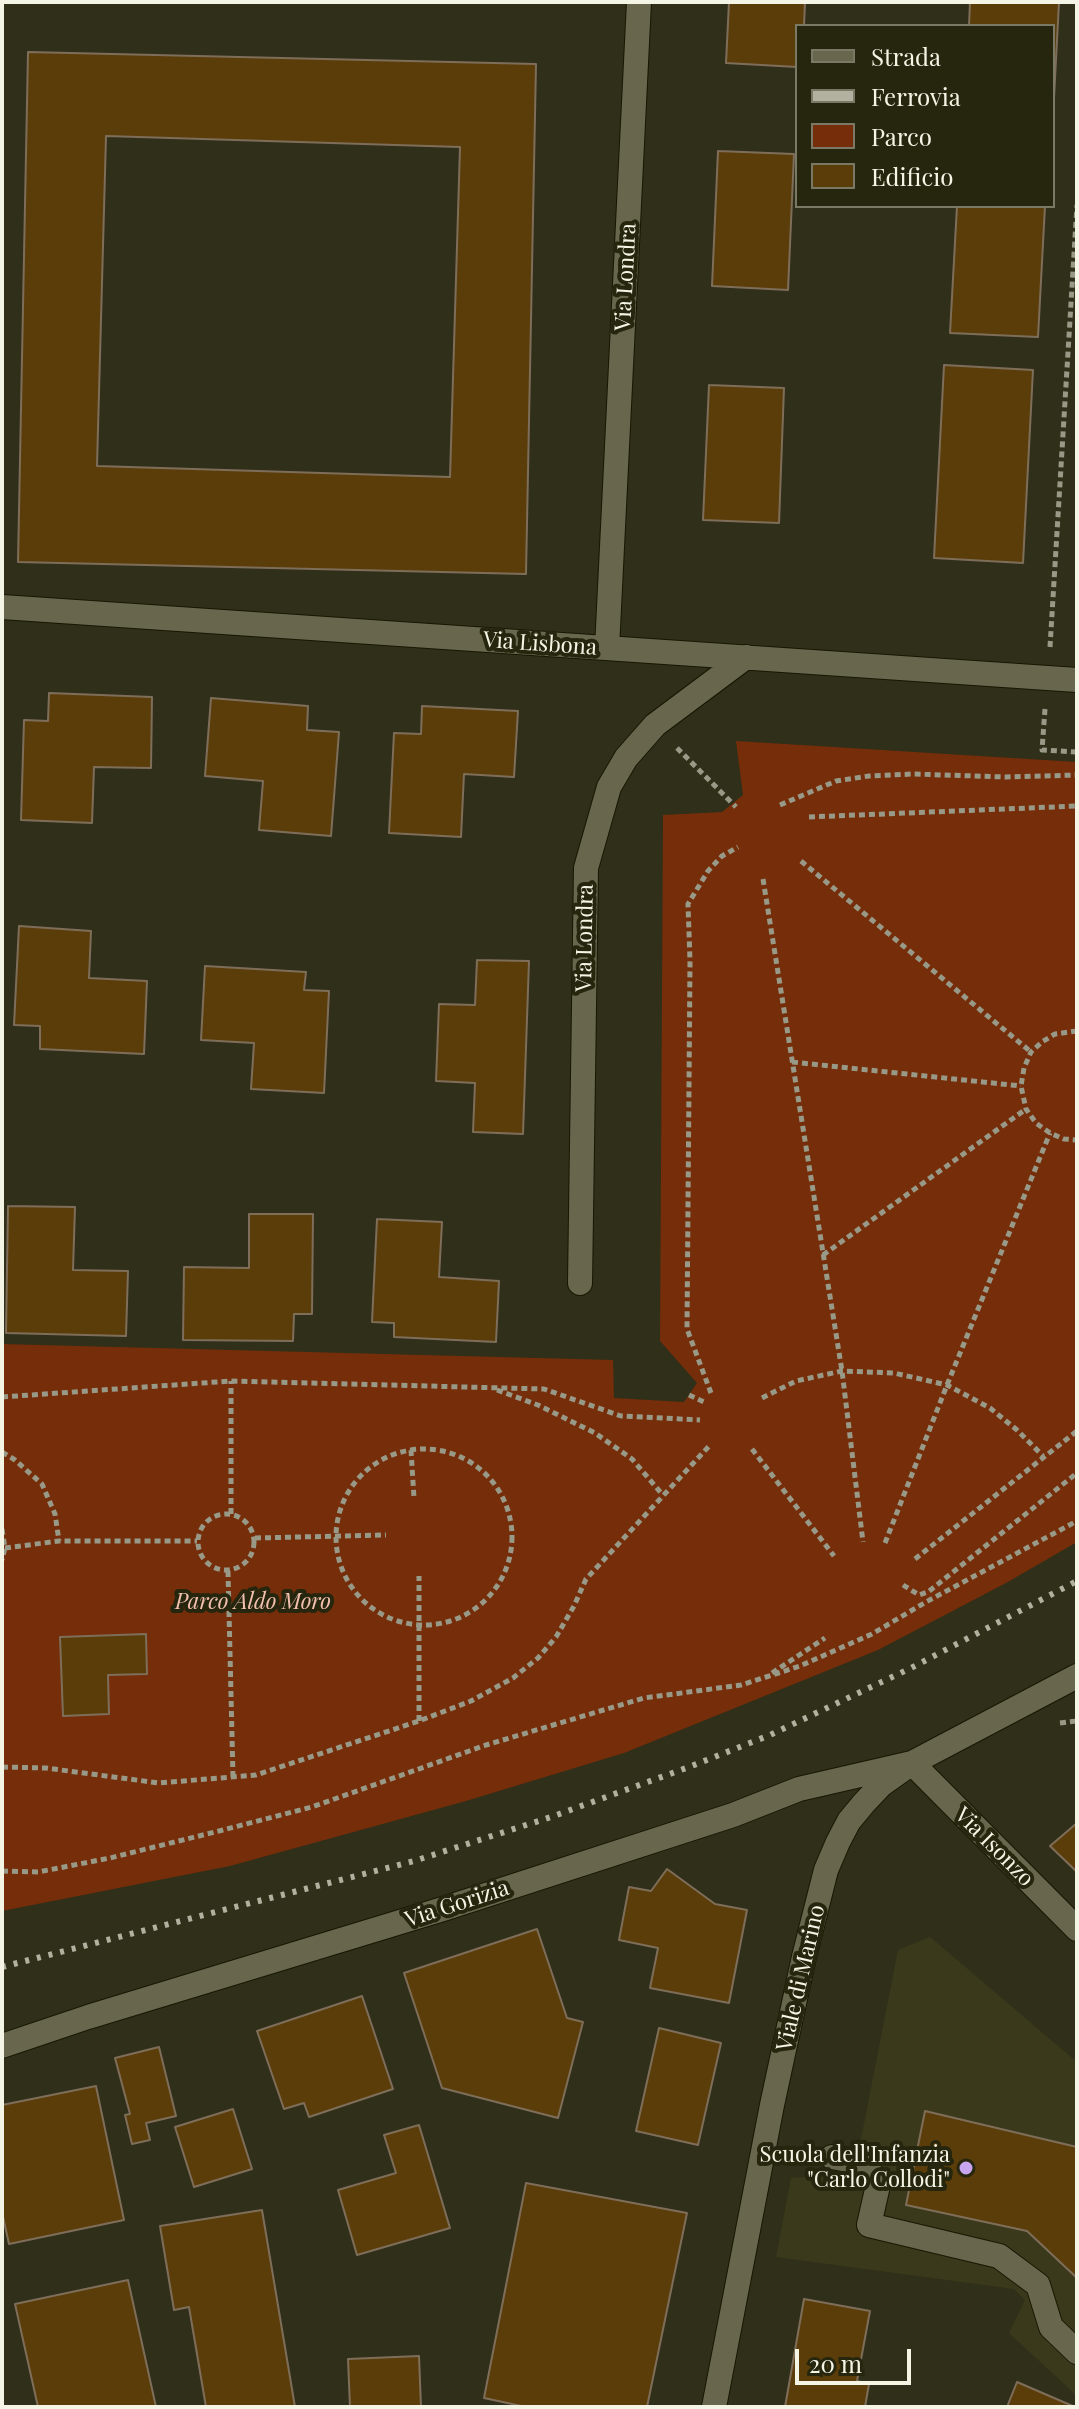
<!DOCTYPE html>
<html>
<head>
<meta charset="utf-8">
<style>
	body { margin:0 }
	#map { position:relative; width:1079px; height:2409px; overflow:hidden; background:#302f19; font-family:"Playfair Display",serif }
	canvas { display:block }
	.frame { position:absolute; inset:0; border:4px solid #f5f5e6; pointer-events:none }
	.legend { position:absolute; left:795px; top:24px; width:260px; height:184px; box-sizing:border-box; background:#26260f; border:2px solid #797965; margin:0; padding:10px 14px; list-style:none; font-size:24px; color:#f5f5e6 }
	.legend li { display:flex; align-items:center; gap:16px; height:40px }
	.legend b { width:40px; border:2px solid #797965 }
	.scale { position:absolute; left:795px; top:2349px; width:116px; height:36px; box-sizing:border-box; border:4px solid #f5f5e6; border-top:0; padding-left:10px; font-size:24px; line-height:28px; white-space:nowrap; color:#f5f5e6; -webkit-text-stroke:6px #26260f; paint-order:stroke }
</style>
</head>
<body>
<div id="map">
<canvas width="1079" height="2409"></canvas>
<div class="frame"></div>
<ul class="legend">
<li><b style="height:10px;background:#68674e"></b>Strada</li>
<li><b style="height:10px;background:#b1b19f"></b>Ferrovia</li>
<li><b style="height:22px;background:#752d0a"></b>Parco</li>
<li><b style="height:22px;background:#5b3d0a"></b>Edificio</li>
</ul>
<div class="scale">20 m</div>
</div>
<script>
const ctx = document.querySelector('canvas').getContext('2d');
ctx.lineJoin = 'round';
function fill(path, color) {
  ctx.fillStyle = color;
  ctx.fill(path, 'evenodd');
}
function poly(rows) {
  const path = new Path2D();
  for (const r of rows) {
    if (r.length === 3) {
      path.moveTo(r[0] + r[2], r[1]);
      path.arc(r[0], r[1], r[2], 0, 2 * Math.PI);
      continue;
    }
    path.moveTo(r[0], r[1]);
    for (let i = 2; i < r.length; i += 2) path.lineTo(r[i], r[i + 1]);
  }
  return path;
}
function stroke(path, color, width, dash) {
  ctx.strokeStyle = color;
  ctx.lineWidth = width;
  ctx.lineCap = dash ? 'butt' : 'round';
  ctx.setLineDash(dash || []);
  ctx.stroke(path);
}
function drawText(font, color, halo, rows, align = 'center') {
  ctx.font = font + ' "Playfair Display",serif';
  ctx.lineWidth = 8;
  ctx.setLineDash([]);
  ctx.textBaseline = 'middle';
  ctx.strokeStyle = halo;
  ctx.fillStyle = color;
  for (const [text, x, y, turn = 0] of rows) {
    ctx.save();
    ctx.translate(x, y);
    ctx.rotate((+turn || 0) * Math.PI / 180);
    ctx.textAlign = isNaN(turn) ? turn : align;
    if (halo) ctx.strokeText(text, 0, 0);
    ctx.fillText(text, 0, 0);
    ctx.restore();
  }
}
const built = poly([
	[930,1937,1077,2062,1077,2396,1009,2333,1025,2300,1014,2289,776,2257,791,2178,854,2175,898,1950]
]);
const green = poly([
	[736,741,1077,762,1077,1542,1006,1583,878,1650,624,1753,466,1801,230,1866,2,1911,2,1344,613,1360,614,1398,684,1402,697,1383,660,1341,663,815,722,812,743,795]
]);
const building = poly([
	[729,2,805,2,804,26,797,26,797,67,726,63,729,2],
	[970,2,1059,2,1054,98,1053,26,969,26,970,2],
	[28,52,536,64,526,574,18,562,28,52],
	[106,136,460,147,450,477,97,466,106,136],
	[718,151,794,154,788,290,712,286,718,151],
	[957,206,1045,206,1038,337,950,333,957,206],
	[944,365,1033,370,1023,563,934,558,944,365],
	[709,385,784,388,779,523,703,520,709,385],
	[49,693,152,697,151,768,94,767,92,823,21,820,24,720,48,721,49,693],
	[211,698,308,706,307,730,339,732,331,836,259,830,263,781,205,776,211,698],
	[422,706,518,711,514,777,464,774,461,837,389,833,394,733,421,734,422,706],
	[19,926,91,931,89,978,147,981,144,1054,40,1049,40,1026,14,1025,19,926],
	[477,960,529,961,523,1134,473,1132,475,1083,436,1081,439,1004,475,1005,477,960],
	[205,966,306,972,304,990,329,991,324,1093,251,1089,254,1043,201,1040,205,966],
	[8,1206,75,1207,73,1270,128,1271,126,1336,6,1333,8,1206],
	[249,1214,313,1214,312,1314,294,1314,293,1341,183,1340,184,1267,249,1268,249,1214],
	[377,1219,442,1222,439,1277,499,1281,496,1342,394,1337,394,1323,372,1322,377,1219],
	[146,1634,147,1674,108,1675,109,1714,63,1716,60,1637,146,1634],
	[1077,1823,1077,1872,1050,1846,1077,1823],
	[667,1869,715,1904,747,1910,729,2003,650,1988,658,1948,619,1940,629,1887,651,1891,667,1869],
	[537,1929,567,2018,583,2022,558,2118,442,2088,404,1973,537,1929],
	[362,1996,393,2089,309,2117,304,2103,284,2109,257,2031,362,1996],
	[659,2028,721,2043,698,2145,636,2131,659,2028],
	[159,2047,176,2116,146,2123,150,2140,132,2144,125,2115,130,2114,115,2058,159,2047],
	[96,2086,124,2220,9,2244,2,2212,2,2105,96,2086],
	[233,2109,252,2169,194,2187,175,2127,233,2109],
	[925,2111,1077,2147,1077,2278,1027,2231,906,2205,925,2111],
	[419,2125,450,2228,357,2255,338,2190,396,2173,384,2135,419,2125],
	[526,2183,687,2213,647,2407,526,2407,484,2398,526,2183],
	[262,2210,295,2407,206,2407,189,2307,174,2310,160,2226,262,2210],
	[128,2280,156,2407,38,2407,15,2304,128,2280],
	[804,2299,870,2311,857,2381,869,2384,865,2407,785,2407,804,2299],
	[419,2356,421,2407,350,2407,348,2359,419,2356],
	[1017,2382,1075,2407,1007,2407,1017,2382]
]);
const path = poly([
	[1050,647,1077,205],
	[1045,709,1042,750,1077,752],
	[677,748,736,807],
	[780,805,836,781,869,776,913,774,1006,777,1077,775],
	[809,817,1077,806],
	[801,861,1031,1052],
	[763,879,842,1371,863,1542],
	[1077,1031,1055,1034,1042,1042,1031,1052,1024,1068,1021,1086,1026,1109,1036,1123,1050,1133,1064,1139,1077,1140],
	[792,1062,1021,1086],
	[823,1255,1026,1109],
	[497,1390,538,1405,595,1433,632,1459,662,1494],
	[711,1393,687,1329,690,961,688,904,708,871,722,856,738,847],
	[689,1395,704,1402],
	[2,1397,231,1381,544,1389,621,1416,700,1420],
	[762,1398,796,1381,842,1371,894,1373,947,1385,990,1408,1017,1430,1043,1456],
	[752,1449,834,1556],
	[424,1537,88],
	[411,1450,414,1498],
	[2,1452,15,1460,42,1484,55,1514,59,1541],
	[226,1542,28],
	[231,1514,231,1381],
	[2,1529,5,1548,2,1560],
	[255,1538,386,1535],
	[885,1543,947,1385,1050,1133],
	[5,1548,59,1541,197,1541],
	[915,1559,1077,1431],
	[228,1571,233,1777],
	[903,1585,919,1595,928,1592,1077,1473],
	[772,1673,825,1638],
	[419,1721,419,1576],
	[1060,1723,1077,1721],
	[2,1767,46,1768,159,1783,256,1775,419,1721,471,1701,513,1678,538,1658,556,1637,574,1606,586,1579,711,1444],
	[2,1871,38,1872,110,1858,223,1830,312,1807,486,1745,644,1698,741,1685,766,1677,800,1666,872,1634,926,1602,1077,1521]
]);
const minor = poly([
	[2,607,1077,680],
	[607,648,639,2],
	[580,1283,586,868,609,787,626,758,655,725,746,657],
	[912,1763,1077,1929],
	[2,2046,88,2017,443,1909,733,1815,799,1789,912,1763],
	[832,2157,858,2162,879,2181,869,2225,999,2256,1038,2285,1051,2327,1077,2352],
	[714,2407,772,2105,804,1957,826,1870,838,1842,849,1821,864,1803,881,1785,912,1763,1077,1676]
]);
const rail = poly([
	[2,1967,414,1861,551,1817,689,1767,770,1735,911,1668,1077,1581]
]);
const markers = [
	[966,2168,8,"#c7a6ef"]
];
const streetNames = [
	["Via Londra",626,277,-87],
	["Via Lisbona",540,644,4],
	["Via Londra",585,938,-89],
	["Via Isonzo",994,1847,45],
	["Via Gorizia",457,1904,-18],
	["Viale di Marino",801,1978,-77]
];
const parkNames = [
	["Parco Aldo Moro",253,1602]
];
const poiNames = [
	["Scuola dell'Infanzia",950,2155],
	["\"Carlo Collodi\"",950,2180]
];
fill(built, '#3b391b');
fill(green, '#752d0a');
fill(building, '#5b3d0a');
stroke(building, '#7e6e59', 2);
stroke(minor, '#181703', 26);
stroke(path, '#999987', 5, [6, 4]);
stroke(minor, '#68674e', 24);
stroke(rail, '#b1b19f', 6, [4, 8]);
for (const [x, y, r, color] of markers) {
  const dot = new Path2D();
  dot.arc(x, y, r, 0, 2 * Math.PI);
  ctx.fillStyle = color;
  ctx.fill(dot);
  stroke(dot, '#26260f', 3);
}
drawText('22px', '#f5f5e6', '#26260f', streetNames);
drawText('italic 22px', '#f2c0ae', '#26260f', parkNames);
drawText('22px', '#f5f5e6', '#26260f', poiNames, 'right');
</script>
</body>
</html>
